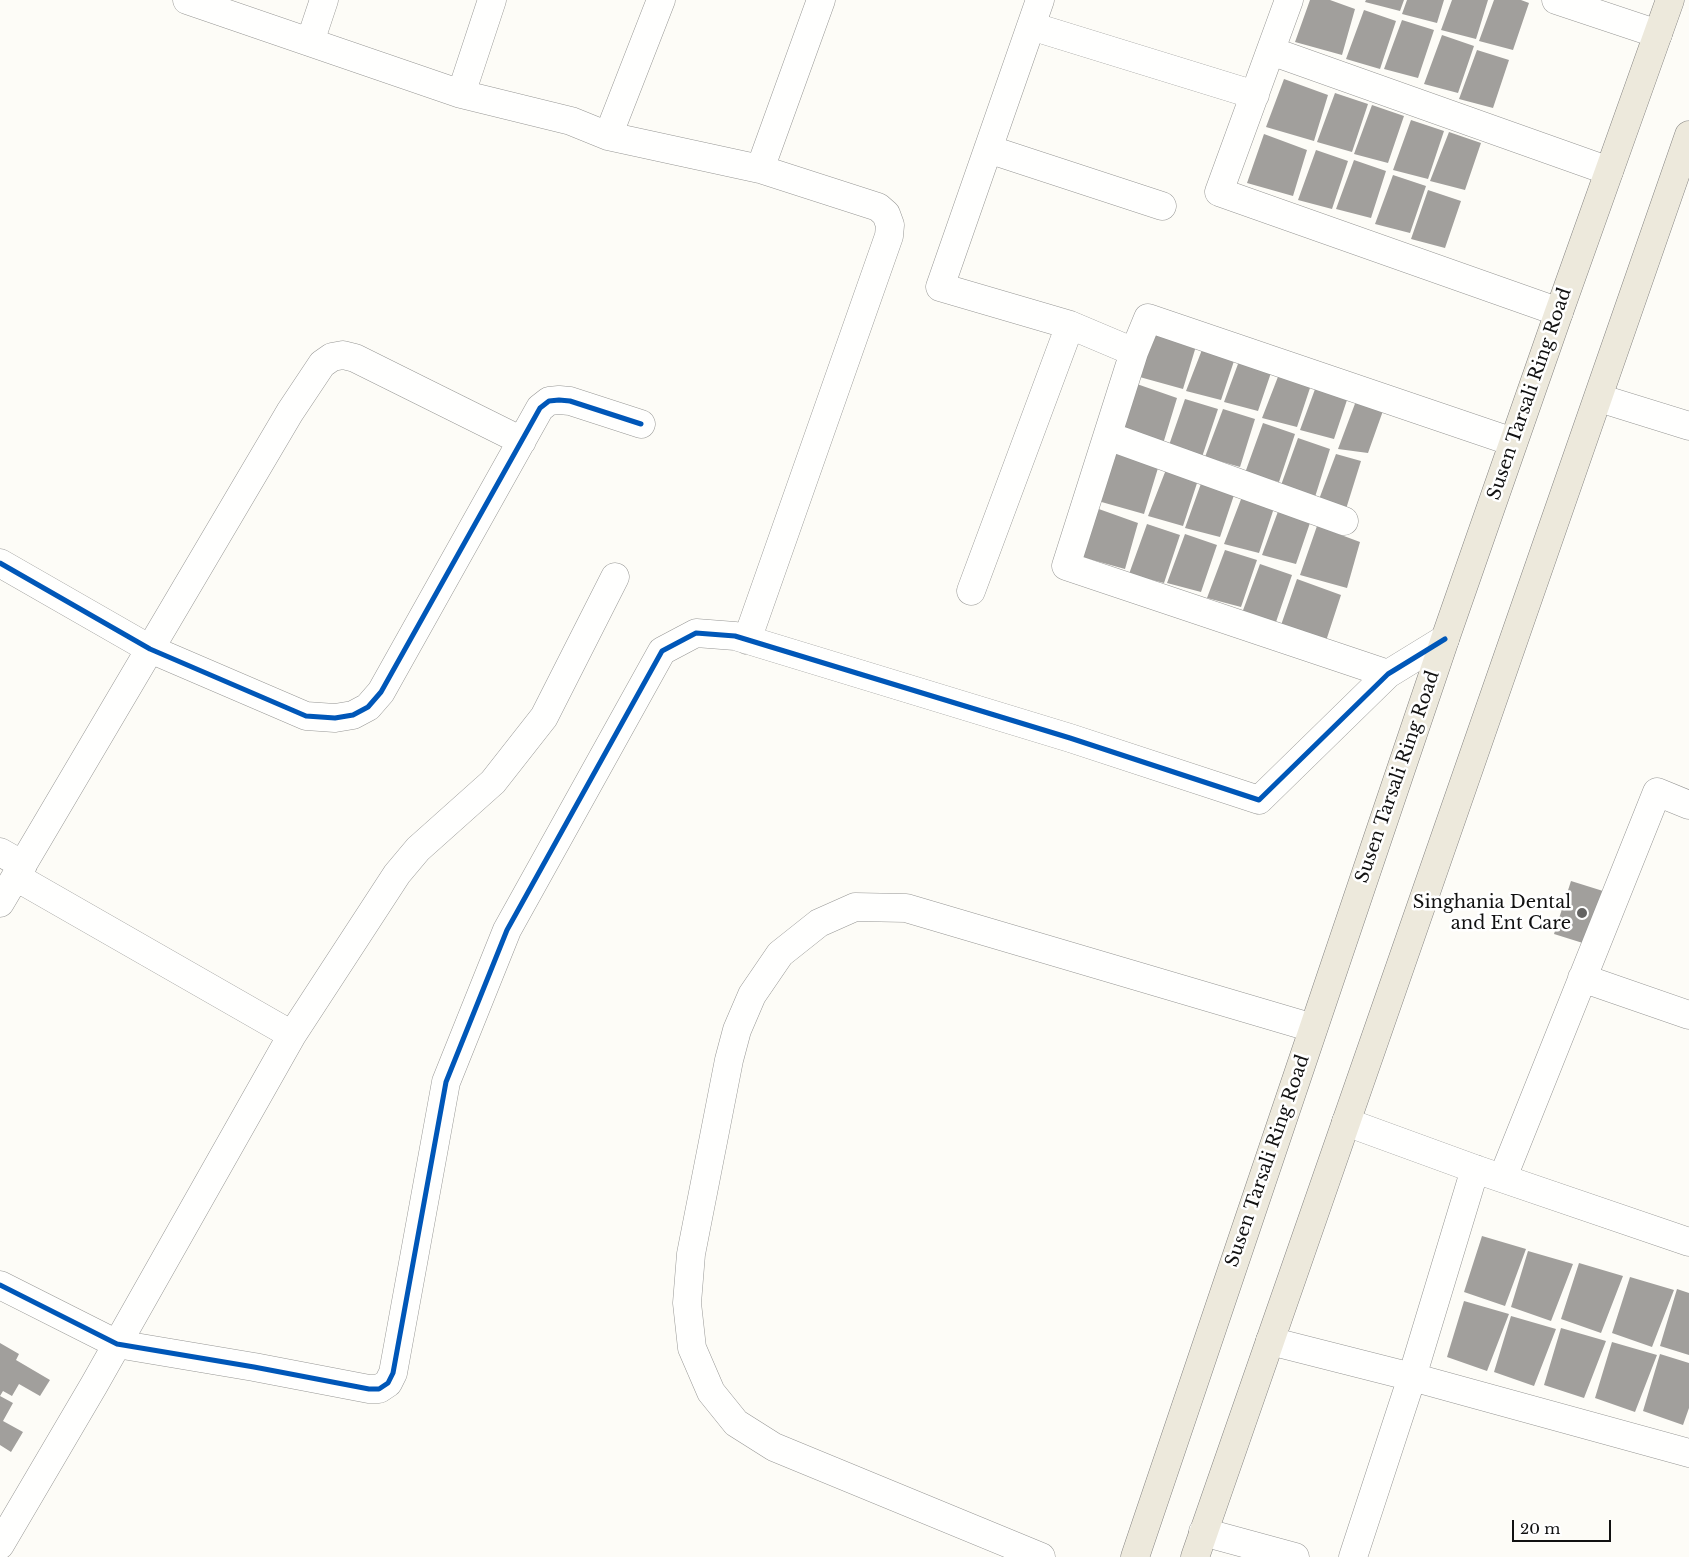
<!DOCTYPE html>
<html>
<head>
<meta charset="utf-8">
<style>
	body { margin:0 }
	#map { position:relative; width:1689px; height:1557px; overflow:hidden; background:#fdfcf7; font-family:"Libre Baskerville",serif }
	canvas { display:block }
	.scale { position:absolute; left:1512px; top:1520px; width:99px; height:22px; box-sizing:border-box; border:2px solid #111; border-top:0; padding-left:6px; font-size:15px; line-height:18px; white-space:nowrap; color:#111; -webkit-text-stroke:4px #fff; paint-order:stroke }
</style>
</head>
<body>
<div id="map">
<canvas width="1689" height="1557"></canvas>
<div class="scale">20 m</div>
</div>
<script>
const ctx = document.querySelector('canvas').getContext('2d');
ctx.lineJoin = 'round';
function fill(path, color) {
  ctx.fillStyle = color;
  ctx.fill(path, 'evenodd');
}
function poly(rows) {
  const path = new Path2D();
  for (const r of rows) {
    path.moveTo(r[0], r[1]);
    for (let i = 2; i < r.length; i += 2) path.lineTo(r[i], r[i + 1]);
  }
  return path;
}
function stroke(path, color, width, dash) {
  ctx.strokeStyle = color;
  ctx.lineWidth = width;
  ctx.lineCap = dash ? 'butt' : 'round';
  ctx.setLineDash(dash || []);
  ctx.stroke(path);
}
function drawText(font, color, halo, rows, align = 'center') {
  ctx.font = font + ' "Libre Baskerville",serif';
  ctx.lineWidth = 5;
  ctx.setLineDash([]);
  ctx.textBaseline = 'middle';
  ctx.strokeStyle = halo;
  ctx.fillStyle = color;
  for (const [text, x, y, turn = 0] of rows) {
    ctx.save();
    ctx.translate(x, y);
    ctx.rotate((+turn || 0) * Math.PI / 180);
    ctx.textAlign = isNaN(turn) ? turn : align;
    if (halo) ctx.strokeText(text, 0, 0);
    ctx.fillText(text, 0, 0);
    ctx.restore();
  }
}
const building = poly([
	[1310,0,1330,0,1355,9,1342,55,1295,42],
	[1366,0,1404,0,1400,11,1365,2],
	[1407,0,1444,0,1437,23,1402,14],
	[1452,0,1488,0,1476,39,1441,30],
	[1494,0,1521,0,1529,3,1513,50,1479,41],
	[1364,10,1396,21,1380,69,1346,59],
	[1402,20,1434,30,1418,78,1384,69],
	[1442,35,1474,46,1458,93,1424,84],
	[1477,50,1509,60,1493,108,1459,99],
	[1284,79,1328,95,1314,141,1266,127],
	[1335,93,1368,104,1352,152,1317,142],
	[1372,105,1404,116,1388,163,1354,154],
	[1411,120,1444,131,1428,179,1393,170],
	[1449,132,1481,143,1465,190,1430,181],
	[1264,134,1307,150,1293,196,1247,183],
	[1316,150,1348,161,1332,209,1298,200],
	[1354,160,1386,171,1371,218,1336,209],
	[1393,175,1426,186,1410,233,1375,224],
	[1428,190,1461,201,1445,248,1411,239],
	[1154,327,1197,343,1183,389,1136,376],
	[1205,342,1237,352,1221,400,1186,391],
	[1242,353,1274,364,1258,411,1224,402],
	[1281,369,1313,379,1297,427,1262,418],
	[1318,381,1350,391,1334,439,1300,430],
	[1134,383,1177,398,1163,444,1116,431],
	[1185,399,1218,409,1202,457,1168,448],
	[1356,401,1384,408,1368,453,1338,449],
	[1223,409,1255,419,1240,467,1205,457],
	[1263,423,1295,434,1279,482,1245,473],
	[1298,438,1330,449,1315,497,1280,488],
	[1115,453,1158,468,1144,514,1098,501],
	[1336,454,1361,461,1346,509,1318,502],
	[1167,467,1199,477,1183,526,1148,516],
	[1203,478,1236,489,1220,537,1185,528],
	[1243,494,1275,505,1259,553,1224,544],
	[1280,506,1312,517,1296,564,1262,555],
	[1096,508,1138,523,1125,569,1078,556],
	[1147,524,1180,535,1164,583,1129,574],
	[1317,526,1360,542,1347,588,1300,575],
	[1185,534,1217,545,1201,592,1167,583],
	[1225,550,1257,560,1241,607,1207,598],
	[1260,564,1292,575,1276,622,1242,613],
	[1297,579,1341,595,1326,641,1280,628],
	[1571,881,1603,891,1586,944,1554,934],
	[1482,1236,1526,1249,1505,1306,1464,1292],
	[1528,1251,1573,1264,1551,1321,1511,1307],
	[1579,1263,1623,1276,1601,1333,1561,1319],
	[1630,1277,1674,1290,1652,1347,1612,1333],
	[1677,1289,1689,1293,1689,1355,1660,1346],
	[1464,1301,1509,1314,1487,1371,1447,1357],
	[1511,1316,1556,1329,1534,1386,1494,1372],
	[1561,1328,1606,1341,1584,1398,1544,1385],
	[1612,1342,1657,1355,1635,1412,1595,1398],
	[0,1343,19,1354,16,1360,50,1380,40,1396,19,1384,12,1396,3,1391,0,1396,13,1403,3,1421,23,1432,11,1452,0,1445],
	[1660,1354,1689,1363,1689,1408,1683,1425,1643,1411]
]);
const minor = poly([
	[187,0,461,94,492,0],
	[1289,0,1219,192,1559,312],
	[1556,0,1658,34],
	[1031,26,1255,95],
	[310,42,324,0],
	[1271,51,1609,171],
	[461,94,571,121,608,136,760,169,821,0],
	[608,136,661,0],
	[988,149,1162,206],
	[1070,325,1134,352,1148,318,1513,442],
	[1134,352,1066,566,1388,674],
	[1599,398,1689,426],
	[1108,436,1344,521],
	[0,563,150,649,306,716,335,718,353,715,368,707,381,692,540,408,549,401,559,400,570,401,641,424],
	[971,591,1070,325,940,287,1040,0],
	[747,640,889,236,890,225,886,214,878,207,760,169],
	[0,852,23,865],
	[0,903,290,412,322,364,332,357,343,355,355,358,522,441],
	[1582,978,1689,1015],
	[292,1035,397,874,418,849,493,782,544,717,615,577],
	[1346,1122,1475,1169,1689,1242],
	[1503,1177,1657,792,1689,805],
	[0,1285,117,1344,254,1367,369,1389,379,1389,388,1383,393,1373,446,1082,507,930,662,651,696,633,735,636,1070,738,1259,800,1388,674,1445,639],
	[1270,1341,1412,1377,1689,1453],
	[1203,1532,1295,1557],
	[0,1545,94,1385,292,1035,16,877],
	[1041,1557,774,1447,736,1423,711,1392,692,1348,687,1303,691,1254,729,1060,737,1030,752,995,780,954,819,923,855,907,906,908,1313,1028],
	[1353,1557,1412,1377,1475,1169]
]);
const major = poly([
	[1135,1557,1445,639,1559,312,1670,0],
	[1195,1557,1689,135]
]);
const cycleway = poly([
	[0,563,150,649,306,716,335,718,353,715,368,707,381,692,540,408,549,401,559,400,570,401,641,424],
	[0,1285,117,1344,254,1367,369,1389,379,1389,388,1383,393,1373,446,1082,507,930,662,651,696,633,735,636,1070,738,1259,800,1388,674,1445,639]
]);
const markers = [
	[1582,913,6,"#646362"]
];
const streetNames = [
	["Susen Tarsali Ring Road",1530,394,-71],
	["Susen Tarsali Ring Road",1398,777,-71],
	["Susen Tarsali Ring Road",1268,1161,-71]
];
const poiNames = [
	["Singhania Dental",1571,903],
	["and Ent Care",1571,924]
];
fill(building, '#a19f9c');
stroke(minor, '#979795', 29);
stroke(major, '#858482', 29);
stroke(minor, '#fffffe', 28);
stroke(major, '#ede9dc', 28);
stroke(cycleway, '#0057b8', 5);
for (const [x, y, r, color] of markers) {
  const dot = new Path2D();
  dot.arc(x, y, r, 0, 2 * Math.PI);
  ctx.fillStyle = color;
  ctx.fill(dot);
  stroke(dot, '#fff', 2);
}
drawText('18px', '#111', '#fff', streetNames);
drawText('18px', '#111', '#fff', poiNames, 'right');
</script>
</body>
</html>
